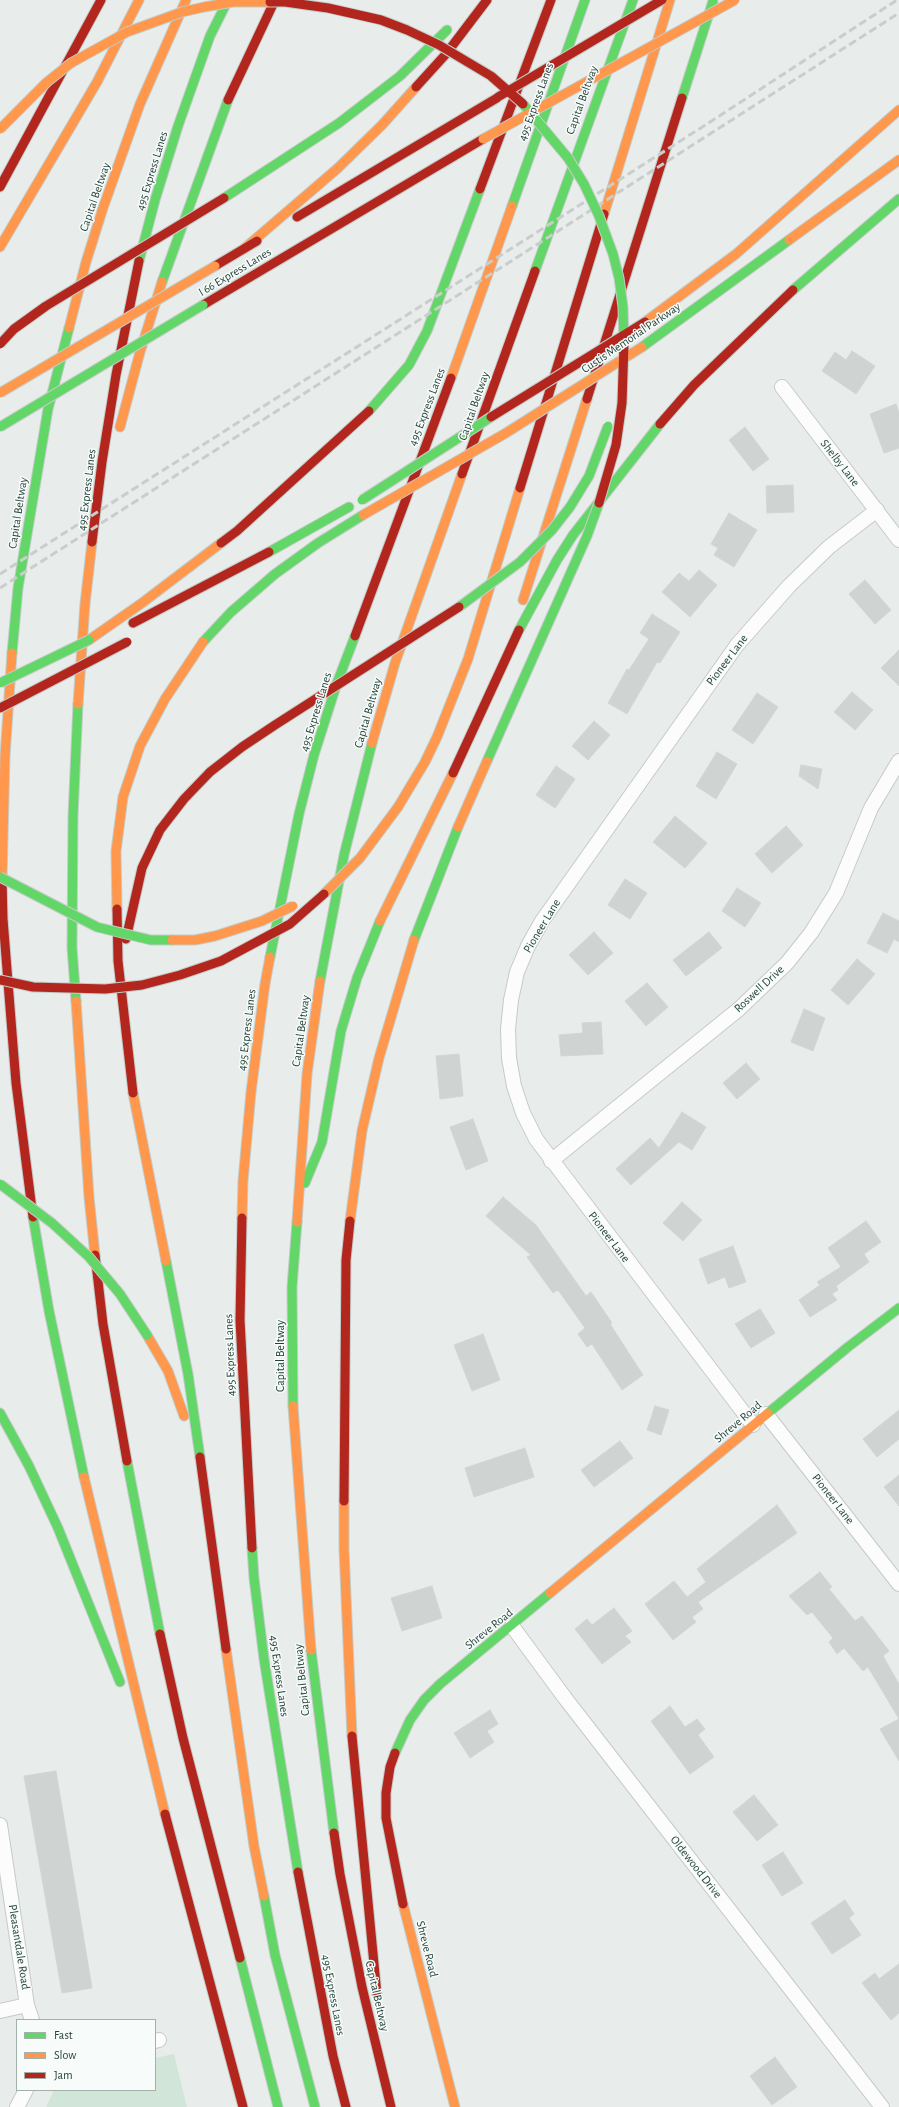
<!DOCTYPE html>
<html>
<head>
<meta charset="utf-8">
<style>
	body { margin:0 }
	#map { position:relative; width:899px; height:2107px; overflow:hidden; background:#e8edeb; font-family:"Alegreya Sans",sans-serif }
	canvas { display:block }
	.legend { position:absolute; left:16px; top:2019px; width:140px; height:72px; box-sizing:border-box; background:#f7fbf9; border:1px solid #a3b1ad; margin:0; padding:5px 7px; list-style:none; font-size:12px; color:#24423a }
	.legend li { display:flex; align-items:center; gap:8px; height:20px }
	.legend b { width:20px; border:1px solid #a3b1ad }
</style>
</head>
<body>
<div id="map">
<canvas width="899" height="2107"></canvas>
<ul class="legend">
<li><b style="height:5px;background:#63d668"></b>Fast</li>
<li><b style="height:5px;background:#ff974d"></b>Slow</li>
<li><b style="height:5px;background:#b3261e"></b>Jam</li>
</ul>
</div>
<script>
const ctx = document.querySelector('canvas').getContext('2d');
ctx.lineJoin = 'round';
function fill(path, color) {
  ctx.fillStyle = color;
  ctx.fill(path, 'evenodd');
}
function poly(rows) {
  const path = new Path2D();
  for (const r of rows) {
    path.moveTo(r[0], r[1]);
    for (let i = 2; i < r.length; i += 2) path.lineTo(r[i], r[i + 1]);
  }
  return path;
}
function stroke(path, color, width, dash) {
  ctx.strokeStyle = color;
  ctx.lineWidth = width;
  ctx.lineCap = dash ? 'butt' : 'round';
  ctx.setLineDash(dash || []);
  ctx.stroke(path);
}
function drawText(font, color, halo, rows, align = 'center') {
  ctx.font = font + ' "Alegreya Sans",sans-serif';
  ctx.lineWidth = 3;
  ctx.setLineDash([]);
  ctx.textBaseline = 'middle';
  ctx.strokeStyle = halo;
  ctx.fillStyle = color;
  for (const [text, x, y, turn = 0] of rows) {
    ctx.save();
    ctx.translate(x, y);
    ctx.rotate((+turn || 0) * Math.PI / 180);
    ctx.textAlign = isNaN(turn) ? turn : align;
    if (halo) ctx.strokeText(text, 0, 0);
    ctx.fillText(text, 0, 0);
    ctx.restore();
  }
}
const green = poly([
	[174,2054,187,2107,46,2107,54,2090,155,2090,155,2058]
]);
const building = poly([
	[852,351,875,366,856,394,822,371,835,352,846,360,852,351],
	[896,404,899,413,899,448,884,453,870,414,896,404],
	[745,427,769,459,753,471,729,440,745,427],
	[793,485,794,512,767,513,766,486,793,485],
	[729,513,757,530,734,567,714,555,718,548,711,544,729,513],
	[699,570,717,585,690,617,662,592,679,573,689,581,699,570],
	[865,580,891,610,875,624,849,594,865,580],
	[652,614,680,632,660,663,657,662,627,714,608,703,627,669,629,670,649,639,640,633,652,614],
	[899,650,899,686,881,668,899,650],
	[852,692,873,710,855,730,834,712,852,692],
	[757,693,778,707,753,744,732,730,757,693],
	[594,721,610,735,588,760,572,746,594,721],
	[717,752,737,764,716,799,696,786,717,752],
	[801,765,822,769,818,789,799,776,801,765],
	[556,766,575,779,555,808,536,795,556,766],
	[675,816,707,843,685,868,653,842,675,816],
	[786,826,803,845,772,873,755,854,786,826],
	[625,879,647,893,630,919,608,905,625,879],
	[737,888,761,903,745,927,722,911,737,888],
	[883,913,899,921,899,942,894,939,887,953,867,943,883,913],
	[594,932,613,953,588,975,569,955,594,932],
	[709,932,722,948,686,976,673,960,709,932],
	[857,959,875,974,848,1005,831,990,857,959],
	[647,983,668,1007,646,1026,625,1001,647,983],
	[804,1009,825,1018,813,1051,791,1042,804,1009],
	[601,1022,603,1054,561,1056,559,1035,583,1033,582,1023,601,1022],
	[459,1054,463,1096,440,1099,436,1056,459,1054],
	[746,1063,760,1079,737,1099,723,1083,746,1063],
	[682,1112,706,1127,692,1150,679,1142,631,1185,616,1169,650,1138,659,1148,682,1112],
	[473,1119,488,1161,466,1170,450,1127,473,1119],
	[503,1197,536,1225,586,1296,591,1292,612,1323,610,1324,643,1375,622,1390,592,1344,587,1347,578,1334,585,1328,558,1290,553,1293,527,1257,531,1255,486,1216,503,1197],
	[682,1202,702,1220,683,1241,663,1223,682,1202],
	[866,1221,881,1242,864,1254,869,1262,836,1286,838,1290,832,1294,837,1300,810,1317,799,1300,820,1285,817,1282,841,1267,828,1248,866,1221],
	[733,1246,746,1282,729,1288,725,1277,708,1284,699,1259,733,1246],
	[760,1309,775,1333,751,1348,735,1324,760,1309],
	[483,1334,500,1380,472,1391,454,1345,483,1334],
	[655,1406,669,1410,661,1435,647,1430,655,1406],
	[899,1410,899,1439,877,1457,863,1439,899,1410],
	[620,1441,633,1458,594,1487,581,1470,620,1441],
	[525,1448,534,1477,474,1497,465,1468,525,1448],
	[899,1475,899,1506,884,1487,899,1475],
	[777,1505,797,1533,698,1602,703,1609,692,1617,696,1622,673,1640,645,1604,674,1581,687,1597,706,1582,697,1569,777,1505],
	[820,1572,832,1587,829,1589,855,1621,862,1616,889,1651,883,1656,899,1684,899,1761,880,1729,899,1719,868,1667,863,1671,844,1648,837,1654,829,1642,833,1638,812,1612,807,1615,789,1596,820,1572],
	[432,1586,442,1618,402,1631,391,1598,432,1586],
	[614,1608,632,1631,625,1636,631,1642,602,1664,575,1629,587,1619,592,1625,614,1608],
	[670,1706,685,1727,697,1719,705,1729,698,1735,714,1757,690,1774,651,1721,670,1706],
	[490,1710,498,1724,487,1731,494,1742,470,1758,454,1733,490,1710],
	[56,1771,92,1988,62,1993,24,1776,56,1771],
	[754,1795,778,1825,757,1841,733,1812,754,1795],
	[783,1852,803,1883,782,1896,762,1865,783,1852],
	[845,1900,854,1914,849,1918,861,1935,832,1954,811,1923,845,1900],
	[899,1964,899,2013,891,2020,862,1983,875,1973,879,1979,899,1964],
	[775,2057,797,2087,772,2105,750,2076,775,2057]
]);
const street = poly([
	[782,387,899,540],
	[551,1161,739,1009,787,963,811,933,836,893,871,808,899,761],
	[766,1414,899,1584],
	[753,1425,536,1139,523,1113,514,1086,509,1058,508,1029,511,1000,517,972,528,946,542,921,737,645,789,586,829,547,877,510],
	[512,1626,565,1698,882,2107],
	[0,1825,27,2005,32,2020],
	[0,2011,27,2005],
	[155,2041,159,2040],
	[17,2107,26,2090]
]);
const fast = poly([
	[682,98,713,1],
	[224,198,339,123,400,76,447,30],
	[512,206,585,0],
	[139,261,155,200,178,126,210,36,228,0],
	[535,271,633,0],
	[162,282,228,100],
	[793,290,899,199],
	[642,347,789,240],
	[369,411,409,365,427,331,480,189],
	[269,552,349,507],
	[519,630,557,560,573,535,660,424],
	[203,642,231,612,275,574,318,543,363,515],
	[12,653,18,588,48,409,69,328],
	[414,940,458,827],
	[270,957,299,814,314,755,337,683,355,636],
	[320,981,344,855,372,743],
	[76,1001,72,948,73,816,78,704],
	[305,1183,322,1142,341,1031,357,978,380,921],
	[33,1217,49,1311,84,1477],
	[166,1261,188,1374,200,1457],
	[293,1406,292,1287,297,1222],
	[0,1413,29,1466,58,1528,120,1682],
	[768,1413,848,1347,899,1308],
	[127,1461,160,1634],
	[252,1548,254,1578,264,1659,298,1872],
	[311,1650,334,1833],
	[395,1753,410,1720,424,1700,440,1684,550,1593],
	[264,1896,275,1955,315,2107],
	[240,1958,278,2107]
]);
const slow = poly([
	[604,214,670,0],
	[789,240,899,160],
	[0,247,97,82,139,0],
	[245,248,338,168,382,125,416,87],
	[645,322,736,254,899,110],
	[69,328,86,262,103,208,140,104,186,0],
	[451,378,512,206],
	[120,427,140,352,162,282],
	[523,600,587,399],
	[89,640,142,603,221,543],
	[78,704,85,604,92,542],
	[372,743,395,663,462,474],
	[398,807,425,762,437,737,468,659,520,488],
	[2,879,5,756,12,653],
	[117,909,116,851,123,797,140,746,165,699,203,642],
	[380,921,453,773],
	[76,1001,89,1197,95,1255],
	[133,1093,166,1261],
	[242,1218,243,1181,251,1092,265,984,270,957],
	[350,1221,362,1131,379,1058,414,940],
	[297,1222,307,1074,320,981],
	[147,1335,168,1371,184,1416],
	[293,1406,311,1650],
	[84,1477,165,1814],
	[344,1501,344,1549,352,1736],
	[550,1593,768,1413],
	[226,1649,254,1846,264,1896],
	[403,1904,455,2107]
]);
const jam = poly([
	[416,87,446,54,487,0],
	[228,100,275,0],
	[0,187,101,0],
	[480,189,551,0],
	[297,217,497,98],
	[215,266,257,241],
	[203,305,483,139],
	[587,399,682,98],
	[660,424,694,385,793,290],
	[462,474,535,271],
	[520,488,604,214],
	[92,542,102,462,116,375,139,261],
	[221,543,237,531,369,411],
	[133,623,269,552],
	[355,636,451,378],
	[453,773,519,630],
	[2,879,3,919,16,1083,33,1217],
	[117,909,118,961,133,1093],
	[126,939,142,868,160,830,184,799,210,772],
	[242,1218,240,1320,252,1548],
	[95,1255,103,1324,127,1461],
	[200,1457,226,1649],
	[344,1501,346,1260,350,1221],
	[160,1634,183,1738,240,1958],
	[352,1736,377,1995],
	[395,1753,390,1767,386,1793,386,1818,403,1904],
	[165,1814,243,2107],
	[334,1833,340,1874,362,1987,391,2107],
	[298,1872,333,2056,346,2107]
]);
const rail = poly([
	[0,574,707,124,897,0],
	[0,588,899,13]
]);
const fastBridge = poly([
	[523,104,568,158,584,184,599,216,613,254,619,278,623,307,624,344],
	[0,427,203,305],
	[362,500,491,417],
	[459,607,520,562,552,530,570,507,589,476,608,426],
	[0,683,89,640],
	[487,761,587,536,599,503],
	[0,877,97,927,151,940,172,940],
	[0,1184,52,1223,89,1257,120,1294,147,1335]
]);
const slowBridge = poly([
	[0,129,47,82,71,63,127,32,182,12,204,7,233,2,270,2],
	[483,139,735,0],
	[0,393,215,266],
	[363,515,506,433,642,347],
	[458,827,487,761],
	[324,894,360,858,398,807],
	[172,940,195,940,215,936,262,921,293,906]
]);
const jamBridge = poly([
	[270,2,285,2,328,8,381,20,407,30,439,45,491,76,523,104],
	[498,97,662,0],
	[0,344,14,329,46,306,224,198],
	[491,417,645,322],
	[599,503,616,445,622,403,624,344],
	[0,708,127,642],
	[210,772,242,747,275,725,459,607],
	[0,980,33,987,105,989,142,985,180,975,221,961,290,924,324,894]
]);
const streetNames = [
	["Capital Beltway",582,100,-70],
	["495 Express Lanes",536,102,-70],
	["495 Express Lanes",152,171,-73],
	["Capital Beltway",95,197,-71],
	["I 66 Express Lanes",235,272,-31],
	["Custis Memorial Parkway",631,338,-34],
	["Capital Beltway",474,406,-71],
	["495 Express Lanes",427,407,-69],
	["Shelby Lane",840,463,52],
	["495 Express Lanes",87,490,-83],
	["Capital Beltway",18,513,-81],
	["Pioneer Lane",727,660,-53],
	["495 Express Lanes",316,712,-73],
	["Capital Beltway",368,713,-74],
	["Pioneer Lane",542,926,-59],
	["Roswell Drive",759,989,-43],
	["495 Express Lanes",247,1030,-83],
	["Capital Beltway",301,1031,-82],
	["Pioneer Lane",609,1237,53],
	["495 Express Lanes",230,1355,-92],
	["Capital Beltway",280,1356,-90],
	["Shreve Road",738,1422,-40],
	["Pioneer Lane",833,1499,52],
	["Shreve Road",489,1629,-39],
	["495 Express Lanes",279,1676,82],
	["Capital Beltway",302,1680,-96],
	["Oldewood Drive",696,1867,52],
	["Pleasantdale Road",19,1947,81],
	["Shreve Road",427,1949,76],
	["495 Express Lanes",333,1995,79],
	["Capital Beltway",377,1996,77]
];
fill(green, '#d1e6d8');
fill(building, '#cfd4d2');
stroke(building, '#d1d6d4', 1);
stroke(street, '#c5cac8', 16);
stroke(fast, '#c3cbc8', 11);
stroke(slow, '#c3cbc8', 11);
stroke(jam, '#c3cbc8', 11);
stroke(street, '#fcfcfc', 14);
stroke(fast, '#63d668', 9);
stroke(slow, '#ff974d', 9);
stroke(jam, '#b3261e', 9);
stroke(rail, '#c9cdcc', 3, [8, 4]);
stroke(fastBridge, '#c3ccc9', 11, []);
stroke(slowBridge, '#c3ccc9', 11, []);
stroke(jamBridge, '#c3ccc9', 11, []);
stroke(fastBridge, '#63d668', 9);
stroke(slowBridge, '#ff974d', 9);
stroke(jamBridge, '#b3261e', 9);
drawText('12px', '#24423a', '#f7fbf9', streetNames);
</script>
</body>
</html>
